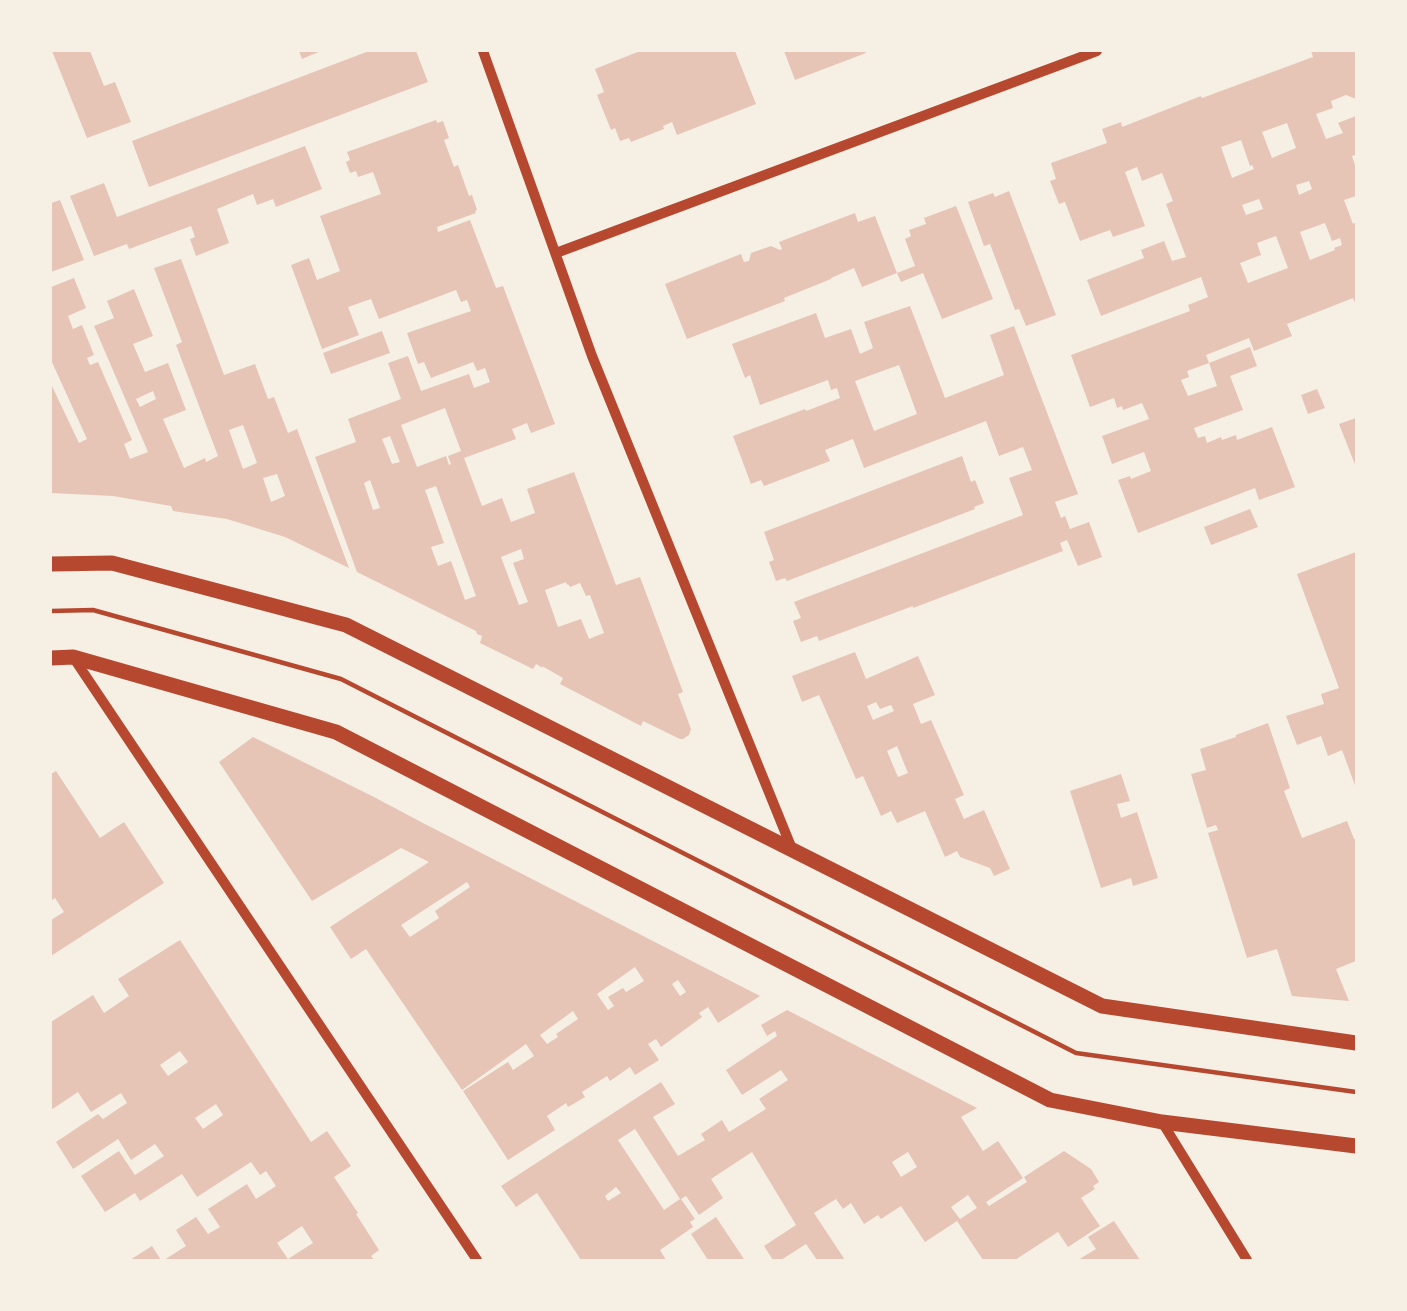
<!DOCTYPE html>
<html>
<head>
<meta charset="utf-8">
<style>
	body { margin:0 }
	#map { position:relative; width:1407px; height:1311px; overflow:hidden; background:#f6efe4; font-family:Mulish,sans-serif }
	canvas { display:block }
	.frame { position:absolute; inset:0; border:52px solid #f6efe4; pointer-events:none }
</style>
</head>
<body>
<div id="map">
<canvas width="1407" height="1311"></canvas>
<div class="frame"></div>
</div>
<script>
const ctx = document.querySelector('canvas').getContext('2d');
ctx.lineJoin = 'round';
function fill(path, color) {
  ctx.fillStyle = color;
  ctx.fill(path, 'evenodd');
}
function poly(rows) {
  const path = new Path2D();
  for (const r of rows) {
    path.moveTo(r[0], r[1]);
    for (let i = 2; i < r.length; i += 2) path.lineTo(r[i], r[i + 1]);
  }
  return path;
}
function stroke(path, color, width, dash) {
  ctx.strokeStyle = color;
  ctx.lineWidth = width;
  ctx.lineCap = dash ? 'butt' : 'round';
  ctx.setLineDash(dash || []);
  ctx.stroke(path);
}
const building = poly([
	[52,51,90,51,104,86,115,82,131,122,87,138],
	[299,51,321,51,302,59],
	[369,51,416,51,428,82,149,187,132,141],
	[640,51,735,51,756,104,677,135,672,122,663,126,664,129,631,142,629,138,620,141,615,128,611,130,597,95,604,92,595,69],
	[784,51,865,51,866,53,795,80],
	[1311,51,1356,51,1356,99,1346,95,1331,101,1333,108,1316,114,1326,139,1343,133,1338,123,1356,116,1356,155,1352,156,1356,168,1356,196,1344,200,1353,224,1356,222,1356,305,1353,298,1287,324,1292,336,1254,351,1249,338,1206,355,1209,363,1250,347,1257,366,1230,376,1243,410,1194,428,1198,438,1205,436,1207,443,1221,437,1222,440,1236,435,1237,440,1272,427,1295,487,1259,500,1255,488,1138,533,1118,480,1130,476,1131,479,1151,471,1144,452,1112,464,1102,436,1149,419,1142,403,1123,410,1122,406,1117,408,1114,398,1090,407,1071,355,1190,311,1188,305,1208,297,1201,277,1101,316,1087,280,1144,258,1141,250,1164,241,1172,261,1186,257,1166,204,1173,201,1162,173,1142,181,1137,167,1125,172,1145,226,1113,237,1110,230,1080,241,1065,202,1059,204,1050,181,1056,179,1051,163,1107,143,1102,129,1121,122,1122,127,1201,96,1202,98,1313,57],
	[1287,123,1296,148,1272,158,1262,132],
	[1241,140,1250,166,1252,165,1254,169,1232,178,1221,147],
	[1309,181,1312,189,1299,195,1296,185],
	[1259,199,1263,209,1246,215,1242,205],
	[1325,223,1332,241,1340,238,1342,245,1334,248,1335,250,1310,260,1300,232],
	[1276,236,1288,268,1248,283,1240,263,1261,255,1257,243],
	[1209,363,1217,386,1188,396,1181,380,1189,377,1187,371],
	[436,120,437,123,443,121,449,138,444,140,454,167,458,165,469,196,472,195,477,210,475,211,476,213,437,227,438,232,470,220,496,288,503,286,555,424,531,433,527,423,512,429,516,439,464,458,482,506,502,498,511,522,535,513,527,489,574,472,616,585,640,577,683,692,678,694,691,729,689,735,683,739,680,739,643,721,641,726,560,684,563,678,542,666,543,668,536,664,533,669,480,643,482,636,477,634,476,631,357,572,315,457,356,442,348,419,401,399,388,363,408,356,421,391,469,374,474,388,490,382,485,368,477,371,473,362,431,378,424,362,418,364,407,333,471,311,467,300,461,302,456,290,379,319,371,299,348,307,359,335,322,349,291,265,309,258,317,280,340,271,320,216,381,194,373,172,358,177,356,171,350,173,346,162,350,160,347,152],
	[445,408,461,451,448,456,451,464,449,465,446,456,417,467,401,425],
	[390,436,400,462,392,464,382,439],
	[370,480,380,508,373,510,364,483],
	[436,486,476,596,465,600,451,561,438,566,431,547,444,543,425,490],
	[521,549,524,559,513,563,528,602,519,605,501,557],
	[566,582,567,585,568,584,570,587,580,583,586,596,590,595,604,633,589,639,581,619,558,627,545,590],
	[305,146,322,189,276,207,273,199,257,205,253,194,217,209,229,243,196,256,190,239,195,237,191,226,129,249,127,244,94,256,70,196,104,183,117,217],
	[1009,191,1056,315,1026,326,1019,309,1015,310,990,244,984,246,968,202,993,193,995,197],
	[60,200,84,260,51,272,51,203],
	[956,206,993,299,942,319,923,273,901,282,897,273,915,266,905,239,911,236,909,230,926,224,924,218],
	[855,213,858,222,875,216,897,273,862,287,854,268,831,278,831,279,784,298,785,301,687,339,665,284,741,254,744,262,749,261,751,253,771,246,780,250,782,249,779,242],
	[181,259,224,375,255,364,268,399,274,397,288,433,297,429,349,568,285,537,227,519,173,511,171,506,113,496,51,493,51,384,79,443,87,439,51,360,51,287,74,278,86,308,68,316,73,329,82,325,94,355,87,358,90,365,98,362,132,440,124,444,130,459,148,452,94,326,114,318,107,301,134,289,153,336,133,344,145,372,168,363,186,410,163,419,184,468,205,458,206,462,218,456,176,345,182,342,154,268],
	[153,391,156,399,140,407,136,399],
	[243,425,257,463,243,469,229,430],
	[277,474,285,496,271,502,263,478],
	[910,306,945,398,1004,375,990,335,1014,326,1078,494,1055,502,1061,518,1065,516,1070,529,1089,522,1102,557,1078,566,1067,540,1060,543,1063,551,913,608,913,606,819,641,817,636,801,642,793,621,801,618,794,602,1023,515,1009,478,1032,470,1023,447,999,456,986,421,864,468,853,439,825,450,830,461,764,486,761,480,751,484,733,436,805,409,806,411,840,398,837,388,831,390,828,380,760,405,750,375,745,378,732,344,816,313,825,338,851,329,860,354,873,348,864,322],
	[899,365,917,414,874,431,855,381],
	[382,331,390,353,331,374,323,353],
	[1317,389,1325,408,1308,414,1301,395],
	[1356,418,1356,467,1339,424],
	[962,456,971,482,975,480,984,503,974,507,975,509,787,581,785,578,776,581,769,562,774,560,764,532],
	[1250,509,1258,527,1211,545,1204,527],
	[1356,552,1356,788,1342,750,1328,756,1321,736,1297,745,1286,716,1324,704,1321,694,1339,688,1297,574],
	[855,652,866,679,918,656,935,695,913,704,921,724,931,720,964,795,955,799,964,819,984,810,1010,869,994,876,990,868,960,857,957,851,945,857,925,811,897,823,891,811,881,816,863,776,856,779,819,695,802,702,792,676],
	[876,702,880,709,891,705,894,711,873,720,867,706],
	[897,746,908,773,898,777,887,751],
	[1268,723,1290,788,1284,791,1302,838,1347,821,1354,839,1356,839,1356,961,1336,969,1349,1001,1292,996,1277,949,1247,958,1208,833,1218,830,1216,825,1207,828,1191,774,1206,770,1200,749,1236,737,1236,735],
	[253,737,374,797,421,822,760,996,718,1023,708,1007,699,1013,702,1017,661,1047,656,1039,648,1044,659,1060,635,1075,630,1067,610,1081,607,1076,582,1092,585,1097,568,1107,566,1103,547,1116,555,1130,508,1160,463,1091,508,1062,513,1070,534,1056,526,1044,462,1090,366,949,351,959,330,927,429,862,401,848,312,901,219,762],
	[467,882,470,887,435,911,439,918,410,937,401,925],
	[635,967,644,981,626,992,623,988,608,997,614,1006,608,1010,597,994],
	[678,980,686,992,680,996,672,984],
	[573,1011,578,1019,556,1034,558,1037,547,1044,540,1035],
	[56,771,100,838,124,822,164,883,51,956,51,920,64,912,55,898,51,901,51,774],
	[1121,774,1130,801,1117,804,1121,818,1137,812,1158,878,1133,886,1131,878,1101,888,1070,791],
	[180,940,311,1142,327,1131,351,1166,334,1177,358,1213,356,1214,379,1250,371,1256,374,1260,164,1260,186,1246,176,1230,196,1217,208,1234,220,1227,208,1209,247,1184,256,1199,276,1186,266,1171,260,1175,251,1162,197,1197,182,1174,140,1201,135,1193,105,1212,81,1176,119,1151,135,1175,164,1156,155,1144,131,1160,118,1139,73,1169,56,1142,98,1114,103,1119,127,1103,121,1093,91,1112,78,1092,51,1110,51,1022,93,995,104,1013,129,996,118,979],
	[180,1051,188,1062,168,1076,160,1065],
	[216,1104,223,1115,203,1129,195,1118],
	[302,1226,313,1243,288,1259,277,1243],
	[787,1010,977,1108,961,1117,983,1151,998,1141,1023,1178,986,1202,989,1206,1027,1182,1024,1177,1064,1151,1091,1169,1099,1182,1093,1186,1095,1189,1081,1198,1100,1226,1068,1247,1058,1232,1015,1260,983,1260,957,1221,925,1242,901,1206,881,1219,878,1215,864,1224,851,1203,843,1209,836,1199,814,1213,845,1260,817,1260,806,1244,781,1260,773,1260,764,1246,796,1225,752,1152,711,1179,723,1198,699,1215,686,1196,681,1199,695,1219,690,1222,693,1227,660,1250,666,1260,581,1260,537,1193,516,1207,501,1186,661,1082,675,1104,653,1117,678,1156,705,1140,701,1134,722,1120,729,1132,766,1109,759,1099,788,1080,781,1070,742,1095,726,1070,777,1036,775,1031,767,1036,761,1025],
	[635,1129,680,1199,664,1210,618,1140],
	[908,1152,917,1167,901,1177,892,1162],
	[616,1187,621,1193,608,1201,605,1196],
	[968,1195,977,1208,960,1219,951,1207],
	[716,1217,744,1259,742,1260,708,1260,691,1234],
	[1114,1221,1140,1260,1078,1260,1096,1249,1088,1237],
	[152,1246,161,1260,130,1260]
]);
const service = poly([
	[51,611,93,610,341,679,1076,1053,1356,1092]
]);
const tertiary = poly([
	[483,51,592,356,792,849],
	[556,253,1097,51],
	[73,657,477,1260],
	[1162,1122,1247,1260]
]);
const primary = poly([
	[51,564,112,563,346,625,1102,1006,1356,1043],
	[51,658,73,657,336,732,1050,1100,1162,1122,1356,1146]
]);
fill(building, '#e6c5b7');
stroke(service, '#b5482f', 4.5);
stroke(tertiary, '#b5482f', 10);
stroke(primary, '#b5482f', 15);
</script>
</body>
</html>
